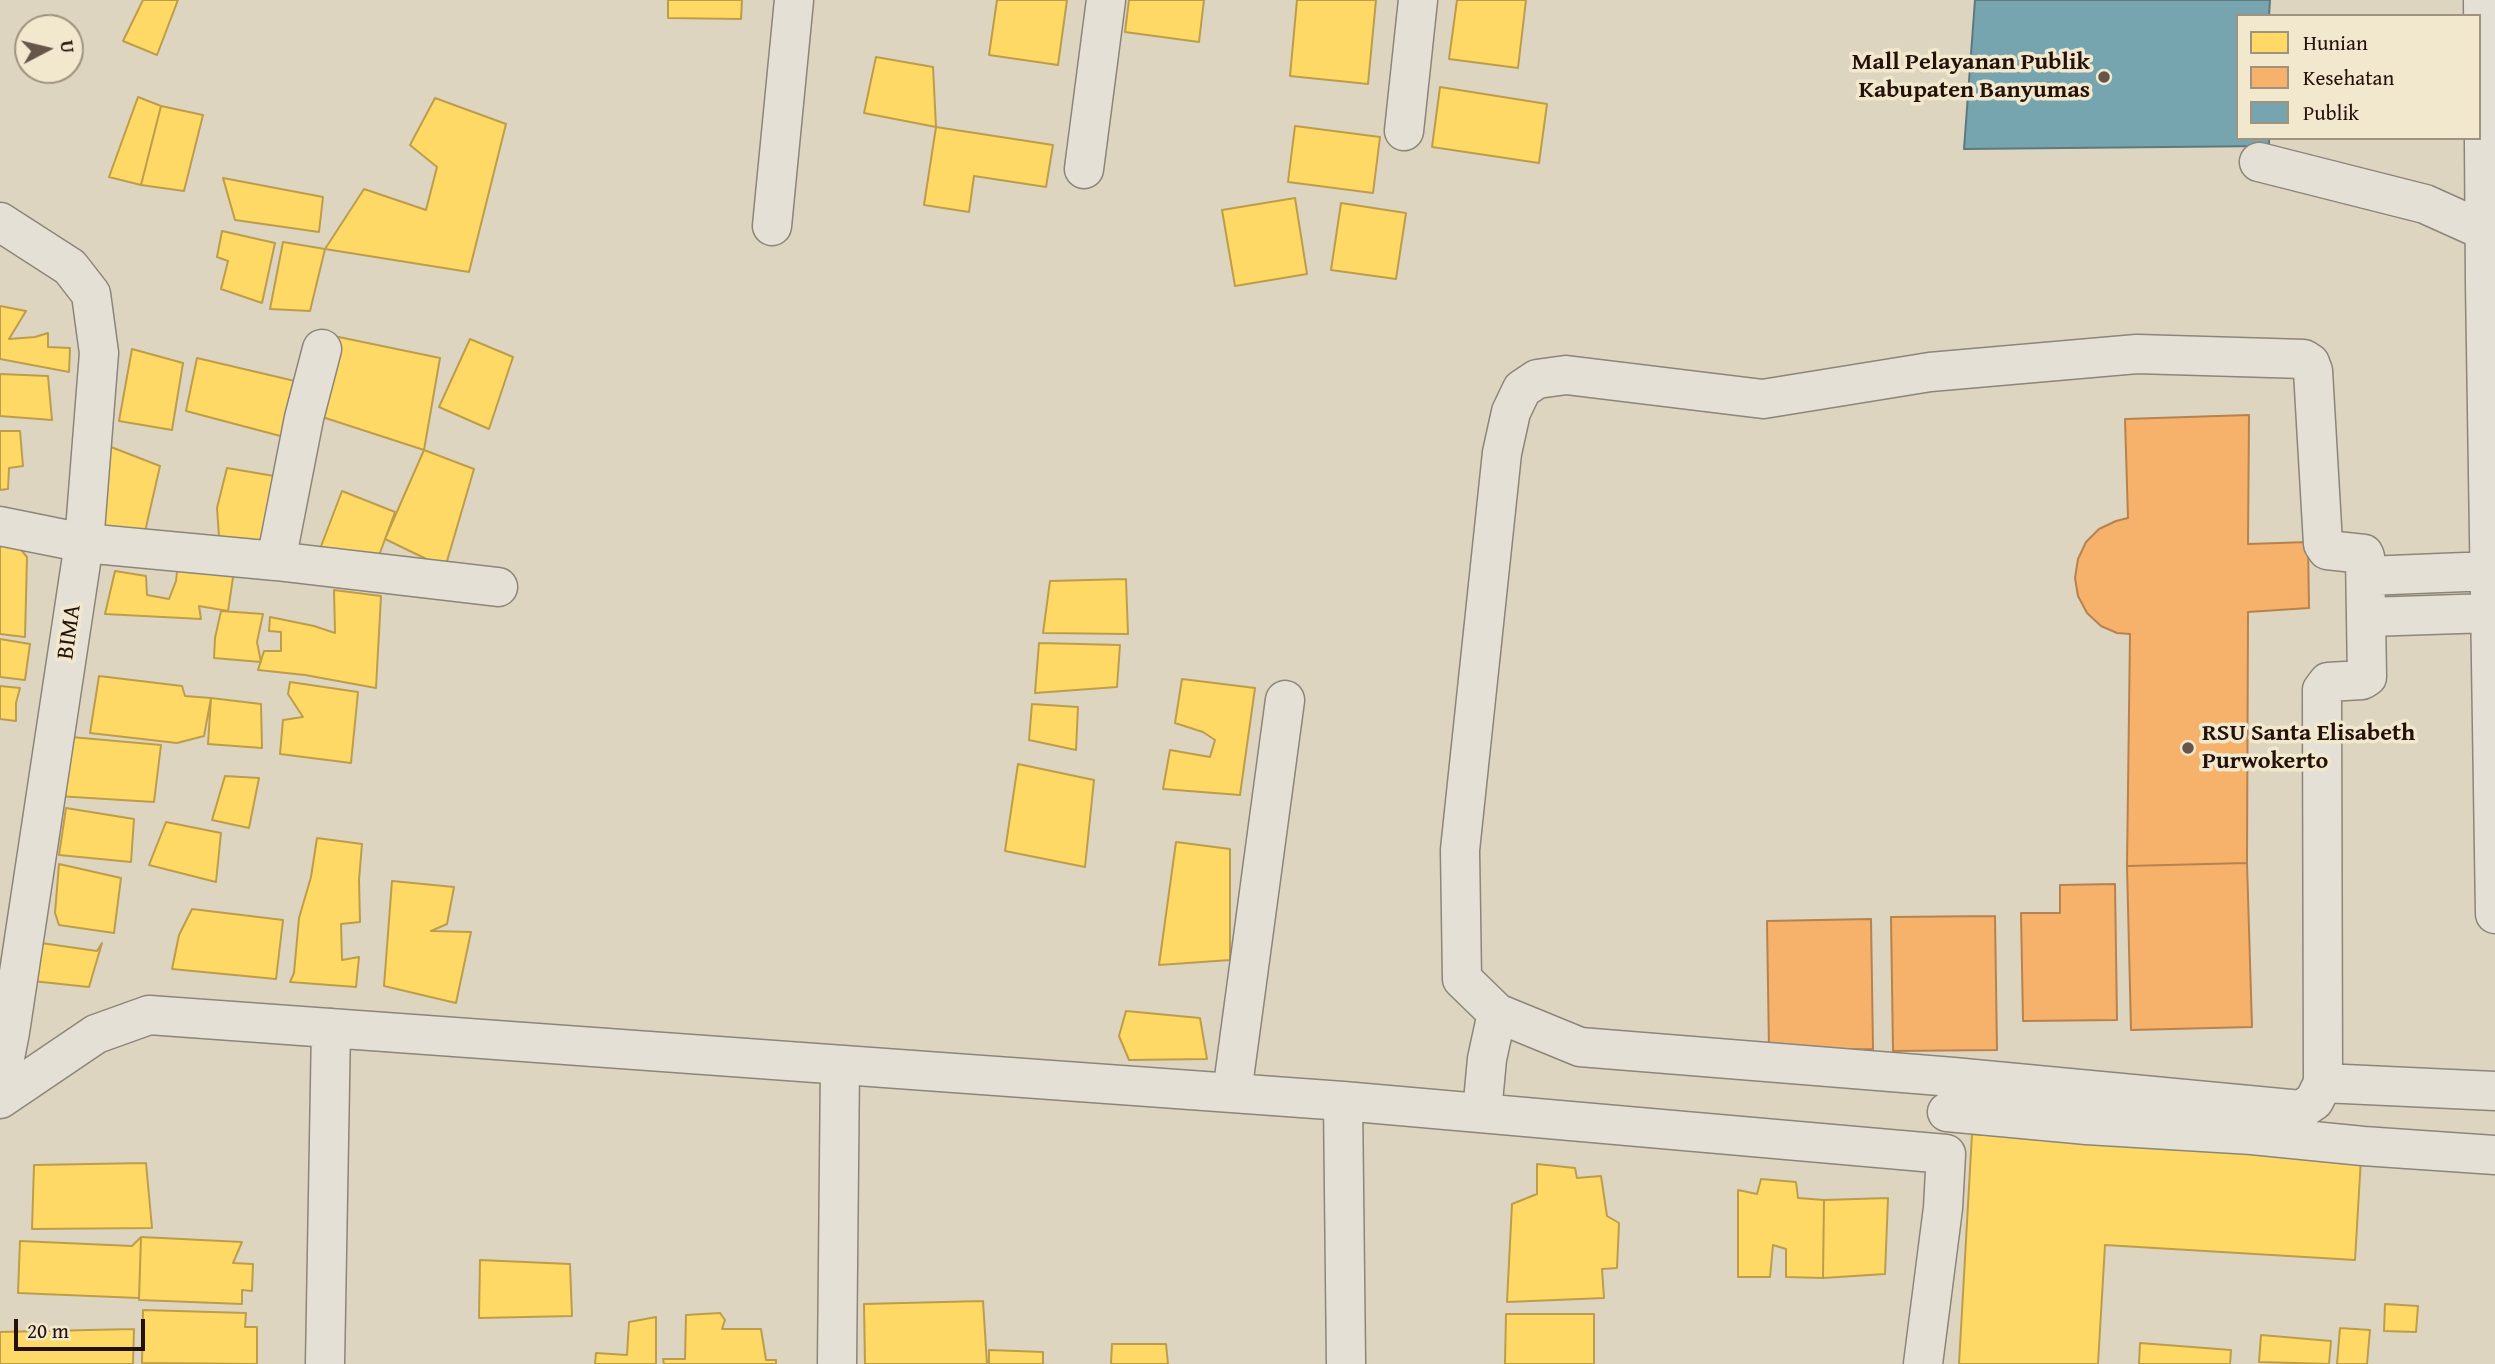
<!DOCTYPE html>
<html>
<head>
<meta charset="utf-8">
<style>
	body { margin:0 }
	#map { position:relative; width:2495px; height:1364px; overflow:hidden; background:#ddd5c0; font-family:"Gentium Book Plus",serif }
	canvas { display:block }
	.legend { position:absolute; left:2236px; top:14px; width:245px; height:126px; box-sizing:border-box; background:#f1e8ce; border:2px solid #9f927f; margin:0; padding:9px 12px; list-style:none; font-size:21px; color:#241109 }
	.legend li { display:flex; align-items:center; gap:14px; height:35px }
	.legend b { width:35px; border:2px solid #9f927f }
	.north { position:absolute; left:14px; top:14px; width:70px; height:70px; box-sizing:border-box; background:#f1e8ce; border:2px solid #9f927f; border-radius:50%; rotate:83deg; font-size:19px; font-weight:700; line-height:28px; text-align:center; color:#241109 }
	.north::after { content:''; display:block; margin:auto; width:24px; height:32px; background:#655649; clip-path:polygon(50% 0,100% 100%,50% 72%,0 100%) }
	.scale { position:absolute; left:14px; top:1319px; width:131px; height:32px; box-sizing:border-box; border:4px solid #241109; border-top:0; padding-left:9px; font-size:21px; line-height:24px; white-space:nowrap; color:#241109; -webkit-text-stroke:5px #f1e8ce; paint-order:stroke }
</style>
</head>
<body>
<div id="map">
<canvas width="2495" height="1364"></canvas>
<ul class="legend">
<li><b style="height:19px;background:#ffd966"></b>Hunian</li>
<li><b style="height:19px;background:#f6b26b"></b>Kesehatan</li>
<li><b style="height:19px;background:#76a5af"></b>Publik</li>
</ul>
<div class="north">U</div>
<div class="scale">20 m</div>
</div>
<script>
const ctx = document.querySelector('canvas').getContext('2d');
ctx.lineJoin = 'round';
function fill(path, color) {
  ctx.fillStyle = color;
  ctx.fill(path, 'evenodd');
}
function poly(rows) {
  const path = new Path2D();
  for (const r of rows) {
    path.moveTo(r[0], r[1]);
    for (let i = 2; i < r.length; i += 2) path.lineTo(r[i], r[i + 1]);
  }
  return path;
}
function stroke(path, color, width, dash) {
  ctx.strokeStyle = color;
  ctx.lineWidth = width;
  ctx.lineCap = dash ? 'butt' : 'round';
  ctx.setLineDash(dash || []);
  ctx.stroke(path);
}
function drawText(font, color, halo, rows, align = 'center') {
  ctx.font = font + ' "Gentium Book Plus",serif';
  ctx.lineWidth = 7;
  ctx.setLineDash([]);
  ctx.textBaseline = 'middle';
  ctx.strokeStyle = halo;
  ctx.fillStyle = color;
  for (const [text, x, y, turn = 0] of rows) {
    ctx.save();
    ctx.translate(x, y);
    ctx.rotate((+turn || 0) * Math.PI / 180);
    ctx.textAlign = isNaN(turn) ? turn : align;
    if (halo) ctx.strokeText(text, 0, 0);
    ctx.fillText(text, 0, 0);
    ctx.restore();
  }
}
const homes = poly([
	[143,0,178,0,157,55,123,41,143,0],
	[668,0,742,0,741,19,668,18,668,0],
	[997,0,1067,0,1058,65,989,55,997,0],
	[1129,0,1204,0,1199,42,1125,32,1129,0],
	[1297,0,1376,0,1368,84,1290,76,1297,0],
	[1457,0,1526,0,1518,68,1449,59,1457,0],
	[876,57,933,67,936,127,864,113,876,57],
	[1440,87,1547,104,1539,163,1432,147,1440,87],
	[138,97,161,106,141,185,109,177,138,97],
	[435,98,506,124,469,272,325,249,364,189,426,210,437,167,410,145,435,98],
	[161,106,203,115,184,191,141,185,161,106],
	[1295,126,1380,137,1373,193,1288,182,1295,126],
	[936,127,1053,145,1046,187,974,176,969,212,924,205,936,127],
	[223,178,323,197,319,232,235,220,223,178],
	[1295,198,1307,274,1235,286,1222,210,1295,198],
	[1341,203,1406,213,1396,279,1331,270,1341,203],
	[222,231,275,243,262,303,221,289,228,261,217,257,222,231],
	[283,242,325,249,310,311,270,309,283,242],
	[0,306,26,311,9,339,35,337,48,333,48,347,70,348,69,372,0,359,0,306],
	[329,335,440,358,424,450,310,413,329,335],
	[470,339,513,357,489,429,439,407,470,339],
	[132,349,183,363,172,430,119,421,132,349],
	[197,358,299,382,288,438,186,411,197,358],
	[0,374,48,376,52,420,0,416,0,374],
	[0,431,20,431,23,466,9,468,8,489,0,490,0,431],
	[111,447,160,466,144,536,98,533,111,447],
	[424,450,474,469,445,568,385,539,424,450],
	[227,468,280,477,269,551,220,550,217,508,227,468],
	[342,491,395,512,374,569,320,549,342,491],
	[0,533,8,534,27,557,25,637,0,634,0,533],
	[179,554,235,564,228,611,199,606,201,619,105,614,115,571,146,576,147,595,169,599,176,581,179,554],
	[1126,579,1128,634,1043,633,1050,581,1126,579],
	[334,590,381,596,376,688,305,675,258,670,264,651,281,651,281,632,269,631,270,617,314,626,335,633,334,590],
	[221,611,263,614,257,642,261,662,214,658,215,638,221,611],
	[0,639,30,644,25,680,0,677,0,639],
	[1039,643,1120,645,1117,687,1035,693,1039,643],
	[99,676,182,686,185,696,211,698,204,736,177,743,90,733,99,676],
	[1182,679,1255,688,1240,795,1163,789,1170,750,1210,757,1215,740,1203,732,1175,723,1182,679],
	[290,682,358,692,351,763,280,754,283,720,303,717,288,694,290,682],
	[0,686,20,688,16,703,16,721,0,719,0,686],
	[211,698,261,704,262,748,208,744,211,698],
	[1032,704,1078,707,1076,750,1029,740,1032,704],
	[71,737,161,745,154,802,57,796,71,737],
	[1018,764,1094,780,1085,867,1005,851,1018,764],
	[225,776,259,778,249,828,212,820,225,776],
	[66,808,134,819,131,862,59,855,66,808],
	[166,822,221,833,216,882,149,865,166,822],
	[317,838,362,844,359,880,360,922,341,924,342,960,359,957,356,987,290,982,294,973,299,918,311,877,317,838],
	[1176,842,1230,849,1230,960,1159,965,1176,842],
	[59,864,121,878,114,933,59,925,55,913,59,864],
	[392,881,454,887,447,924,431,931,471,932,456,1003,384,986,392,881],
	[192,909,283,920,276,979,172,969,179,935,192,909],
	[41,943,97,951,102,943,89,987,32,981,41,943],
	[1126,1011,1200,1018,1207,1059,1129,1060,1119,1036,1126,1011],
	[1972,1134,2361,1158,2355,1260,2105,1245,2098,1364,1959,1364,1972,1134],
	[146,1163,152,1228,32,1229,34,1165,146,1163],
	[1537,1164,1575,1168,1577,1178,1601,1176,1607,1216,1619,1223,1617,1268,1602,1269,1604,1298,1507,1302,1512,1204,1537,1194,1537,1164],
	[1761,1179,1796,1182,1798,1198,1824,1200,1823,1278,1786,1277,1786,1249,1773,1245,1770,1277,1738,1277,1738,1190,1757,1194,1761,1179],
	[1888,1198,1885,1274,1823,1278,1824,1200,1888,1198],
	[141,1237,242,1242,233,1263,253,1264,252,1291,242,1290,242,1304,139,1300,141,1237],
	[141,1237,139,1298,18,1293,20,1241,132,1246,141,1237],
	[480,1260,570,1264,572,1316,479,1318,480,1260],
	[983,1301,987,1364,865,1364,864,1304,983,1301],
	[2385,1304,2418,1306,2416,1332,2384,1331,2385,1304],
	[143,1310,246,1313,245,1327,257,1327,257,1364,142,1363,143,1310],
	[720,1313,725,1320,722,1329,761,1329,766,1360,776,1360,776,1364,664,1364,663,1359,685,1359,686,1315,720,1313],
	[1506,1314,1594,1314,1594,1364,1505,1364,1506,1314],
	[656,1317,656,1364,595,1364,596,1353,627,1355,629,1322,656,1317],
	[2340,1328,2370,1330,2367,1364,2337,1364,2340,1328],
	[134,1329,133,1364,0,1364,0,1332,134,1329],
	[2261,1335,2331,1341,2329,1364,2259,1362,2261,1335],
	[2140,1343,2231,1350,2230,1364,2139,1364,2140,1343],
	[1112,1344,1166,1344,1168,1364,1111,1364,1112,1344],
	[989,1350,1043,1352,1043,1364,989,1364,989,1350]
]);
const health = poly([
	[2249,415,2248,544,2308,542,2309,608,2248,612,2247,863,2127,866,2130,634,2117,633,2101,626,2087,613,2078,596,2075,578,2078,559,2086,542,2099,529,2116,521,2128,518,2125,419,2249,415],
	[2247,863,2252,1027,2131,1030,2127,866,2247,863],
	[2115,884,2117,1020,2023,1021,2021,913,2060,913,2060,885,2115,884],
	[1995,916,1997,1050,1893,1051,1891,917,1995,916],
	[1871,919,1873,1049,1769,1050,1767,921,1871,919]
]);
const public = poly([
	[1975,0,2270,0,2269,16,2238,16,2238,138,2269,138,2269,146,1964,149,1975,0]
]);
const minor = poly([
	[2483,0,2485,284,2495,914],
	[1404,131,1418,0],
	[2259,162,2425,204,2485,231],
	[1084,169,1106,0],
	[0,222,70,267,91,294,99,353,84,543,10,1032,0,1083],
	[772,226,794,0],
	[2137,354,2304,359,2310,363,2313,371,2323,544,2327,550,2364,554,2365,557,2367,677,2362,680,2328,682,2322,690,2323,1083,2314,1101,2301,1110,1953,1077,1580,1047,1497,1013,1462,979,1460,850,1502,453,1511,412,1522,389,1537,379,1566,375,1763,399,1930,372,2137,354],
	[0,526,84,543,276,561,304,418,322,349],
	[276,561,498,587],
	[2366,576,2490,571],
	[2368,617,2490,613],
	[2323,1083,2495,1091],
	[1232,1093,1285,700],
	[0,1099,96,1034,149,1015,1343,1101,1946,1154,1943,1208,1923,1364],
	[1343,1101,1346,1364],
	[1482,1112,1487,1059,1497,1013],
	[1947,1112,2087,1125,2252,1135,2363,1146,2495,1155],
	[325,1364,331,1028],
	[837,1364,840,1065]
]);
const markers = [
	[2104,77,7,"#655649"],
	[2188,748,7,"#655649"]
];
const poiNames = [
	["Mall Pelayanan Publik",2090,63],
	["Kabupaten Banyumas",2090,91],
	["RSU Santa Elisabeth",2202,734,"left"],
	["Purwokerto",2202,762,"left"]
];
const streetNames = [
	["BIMA",70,632,-82]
];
fill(homes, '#ffd966');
stroke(homes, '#bd9d4a', 2);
fill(health, '#f6b26b');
stroke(health, '#b7824e', 2);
fill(public, '#76a5af');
stroke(public, '#5d797d', 2);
stroke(minor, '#8c8579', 41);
stroke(minor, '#e5e0d5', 38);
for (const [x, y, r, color] of markers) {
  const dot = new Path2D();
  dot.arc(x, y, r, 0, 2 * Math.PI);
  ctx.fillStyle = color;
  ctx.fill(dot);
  stroke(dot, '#f1e8ce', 2.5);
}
drawText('bold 24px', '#241109', '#f1e8ce', poiNames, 'right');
drawText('24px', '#241109', '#f1e8ce', streetNames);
</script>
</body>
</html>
